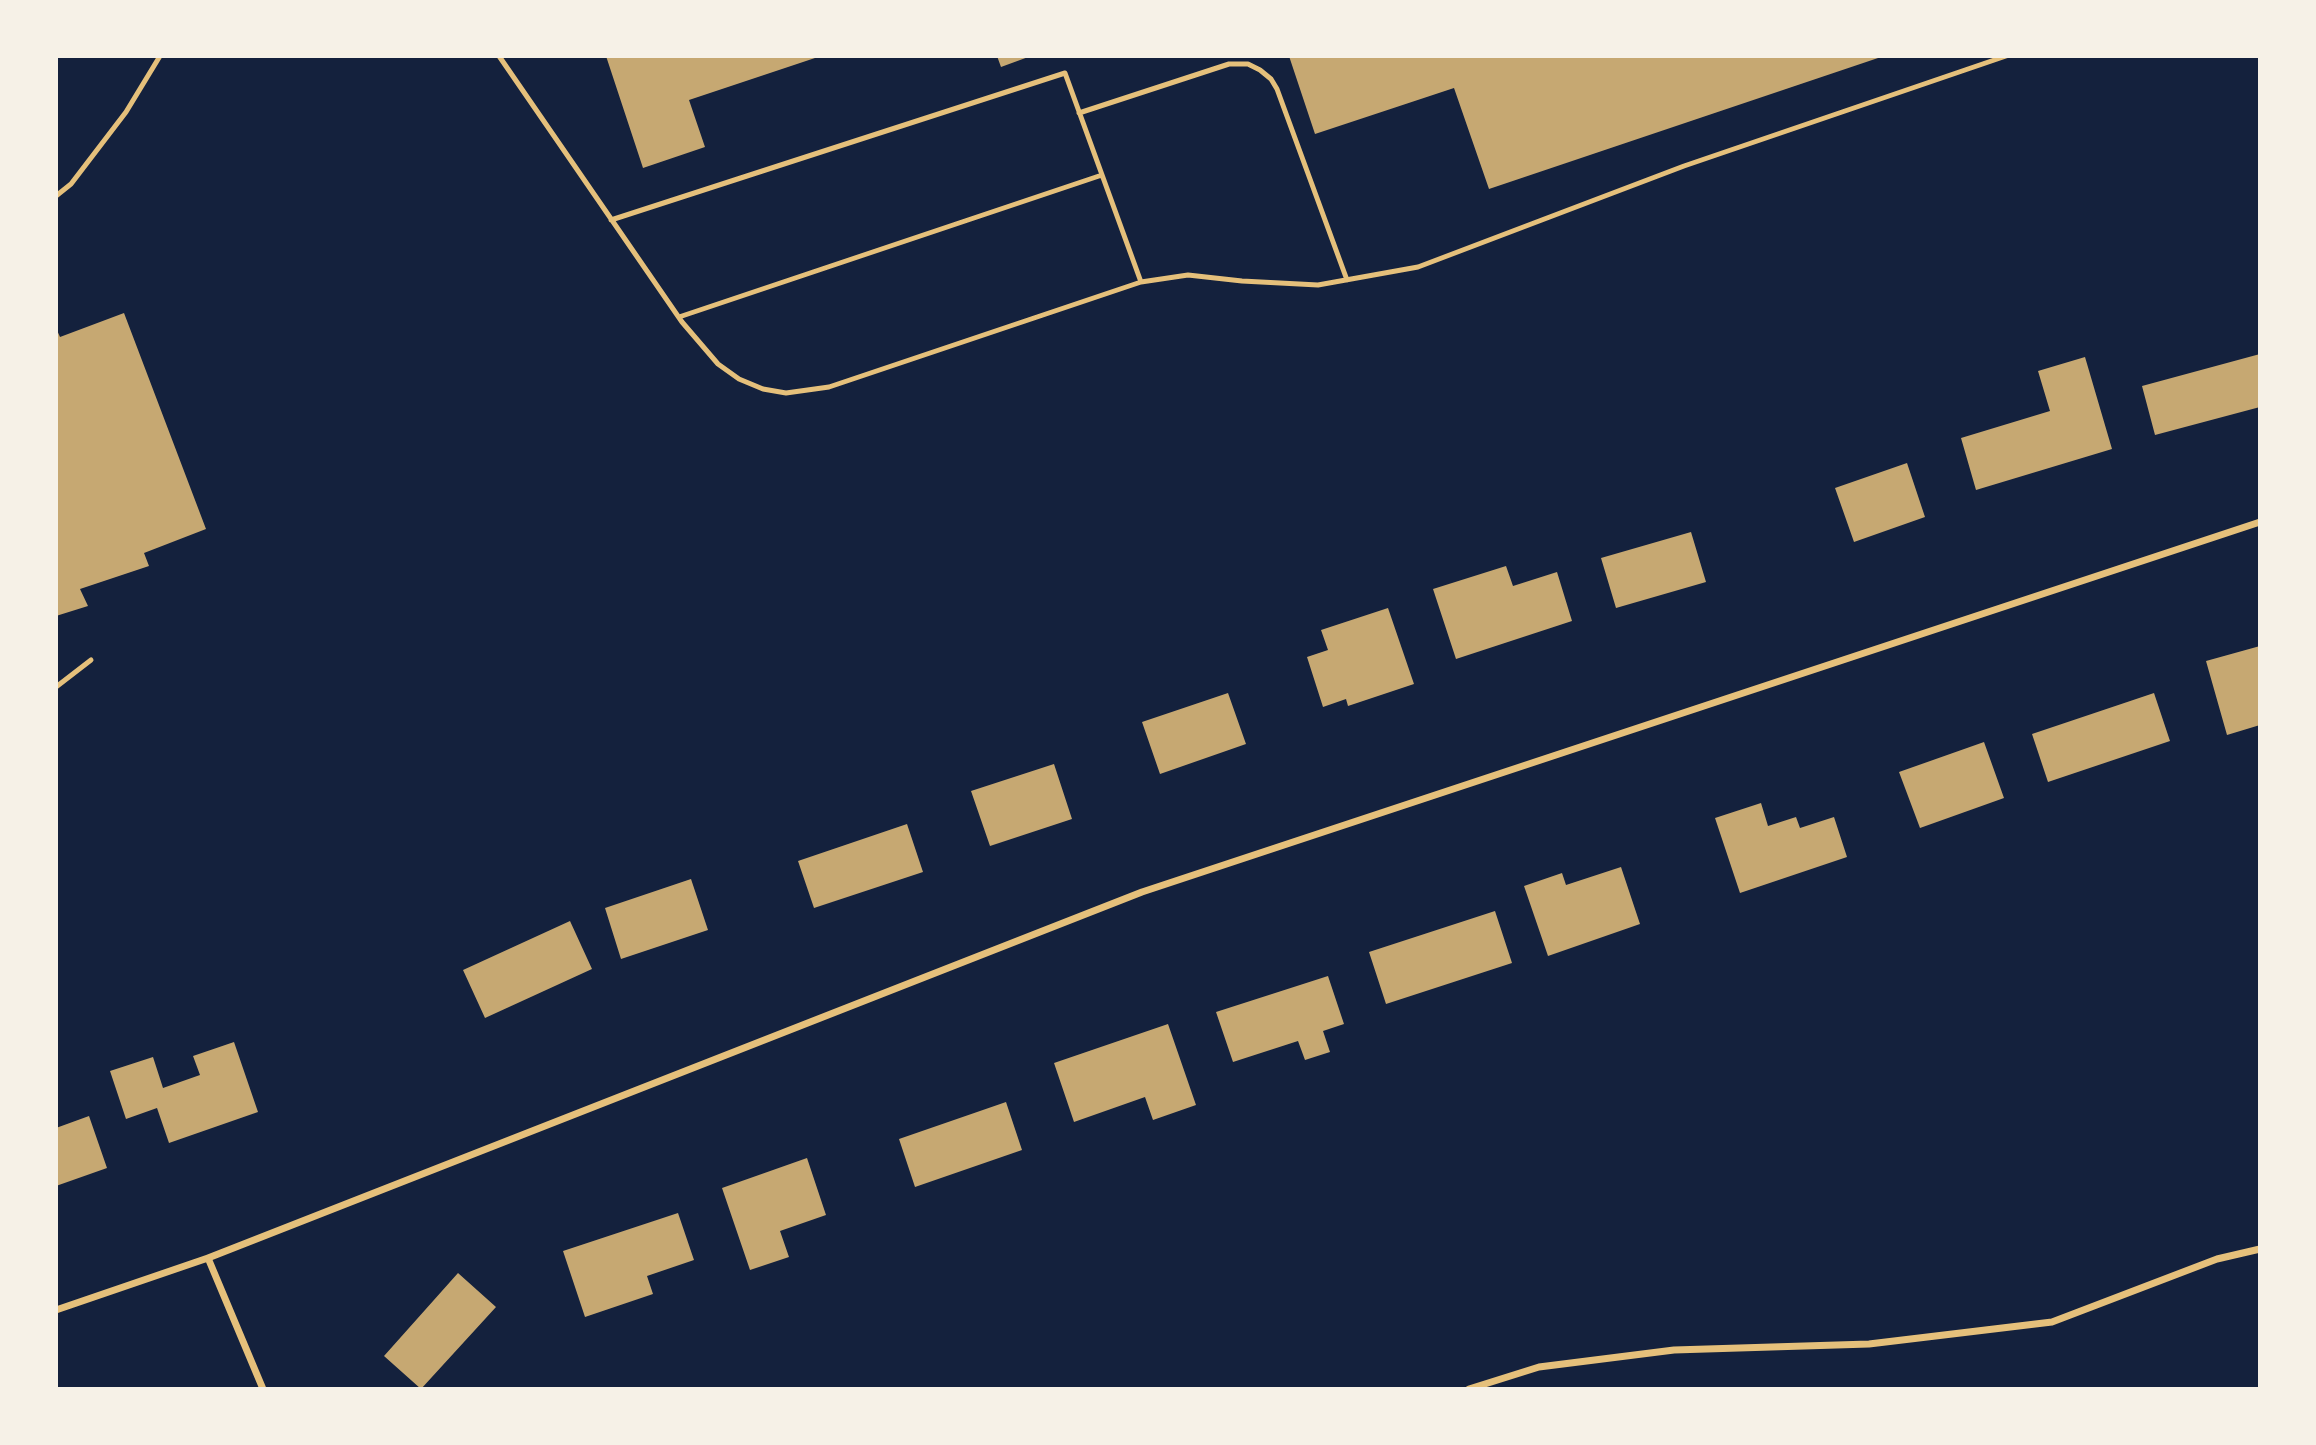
<!DOCTYPE html>
<html>
<head>
<meta charset="utf-8">
<style>
	body { margin:0 }
	#map { position:relative; width:2316px; height:1445px; overflow:hidden; background:#14213d; font-family:Rubik,sans-serif }
	canvas { display:block }
	.frame { position:absolute; inset:0; border:58px solid #f6f1e7; pointer-events:none }
</style>
</head>
<body>
<div id="map">
<canvas width="2316" height="1445"></canvas>
<div class="frame"></div>
</div>
<script>
const ctx = document.querySelector('canvas').getContext('2d');
ctx.lineJoin = 'round';
function fill(path, color) {
  ctx.fillStyle = color;
  ctx.fill(path, 'evenodd');
}
function poly(rows) {
  const path = new Path2D();
  for (const r of rows) {
    path.moveTo(r[0], r[1]);
    for (let i = 2; i < r.length; i += 2) path.lineTo(r[i], r[i + 1]);
  }
  return path;
}
function stroke(path, color, width, dash) {
  ctx.strokeStyle = color;
  ctx.lineWidth = width;
  ctx.lineCap = dash ? 'butt' : 'round';
  ctx.setLineDash(dash || []);
  ctx.stroke(path);
}
const building = poly([
	[606,56,821,56,689,100,705,147,643,168],
	[997,56,1031,56,1001,67],
	[1289,56,1884,56,1489,189,1454,88,1315,134],
	[124,313,206,529,144,553,149,566,80,589,88,606,56,616,56,328,60,337],
	[2260,354,2260,407,2155,435,2142,386],
	[2085,357,2112,449,1976,490,1961,438,2050,411,2038,371],
	[1907,463,1925,517,1854,542,1835,488],
	[1691,532,1706,582,1616,608,1601,558],
	[1506,566,1513,586,1557,572,1572,621,1456,659,1433,589],
	[1388,608,1414,684,1348,706,1346,699,1323,707,1307,657,1328,650,1321,630],
	[2260,646,2260,725,2227,735,2206,661],
	[1228,693,1246,744,1160,774,1142,722],
	[2154,693,2170,741,2048,782,2032,734],
	[1984,742,2004,798,1920,828,1899,772],
	[1054,764,1072,819,990,846,971,791],
	[1761,803,1768,826,1796,817,1800,828,1834,817,1847,857,1740,893,1715,818],
	[907,824,923,872,814,908,798,861],
	[1621,867,1640,924,1548,956,1524,886,1562,873,1566,885],
	[691,879,708,930,621,959,605,908],
	[1495,911,1512,963,1386,1004,1369,952],
	[570,921,592,969,485,1018,463,970],
	[1328,976,1344,1024,1323,1031,1330,1052,1305,1060,1298,1041,1233,1062,1216,1012],
	[1168,1024,1196,1105,1153,1120,1145,1097,1074,1122,1054,1063],
	[234,1042,258,1112,169,1143,157,1108,126,1119,110,1071,153,1057,163,1088,200,1075,193,1056],
	[1006,1102,1022,1150,915,1187,899,1139],
	[89,1116,107,1168,56,1186,56,1128],
	[807,1158,826,1215,780,1231,789,1257,750,1270,722,1188],
	[678,1213,694,1260,647,1276,653,1294,585,1317,563,1251],
	[458,1273,496,1307,421,1389,384,1356]
]);
const service = poly([
	[499,56,682,322,718,364,739,379,763,389,786,393,829,387,1141,282,1188,275,1242,281,1318,285,1418,267,1684,166,2006,56],
	[1079,113,1229,64,1248,64,1260,70,1271,79,1277,89,1347,280],
	[56,196,71,184,126,112,160,56],
	[611,220,1065,73,1141,282],
	[679,317,1102,175],
	[56,687,91,660]
]);
const minor = poly([
	[208,1258,263,1389],
	[56,1310,208,1258,1142,892,2260,522],
	[1469,1389,1539,1367,1674,1350,1869,1344,2052,1322,2217,1259,2260,1249]
]);
fill(building, '#c6a872');
stroke(service, '#e5c07b', 5);
stroke(minor, '#e5c07b', 7);
</script>
</body>
</html>
